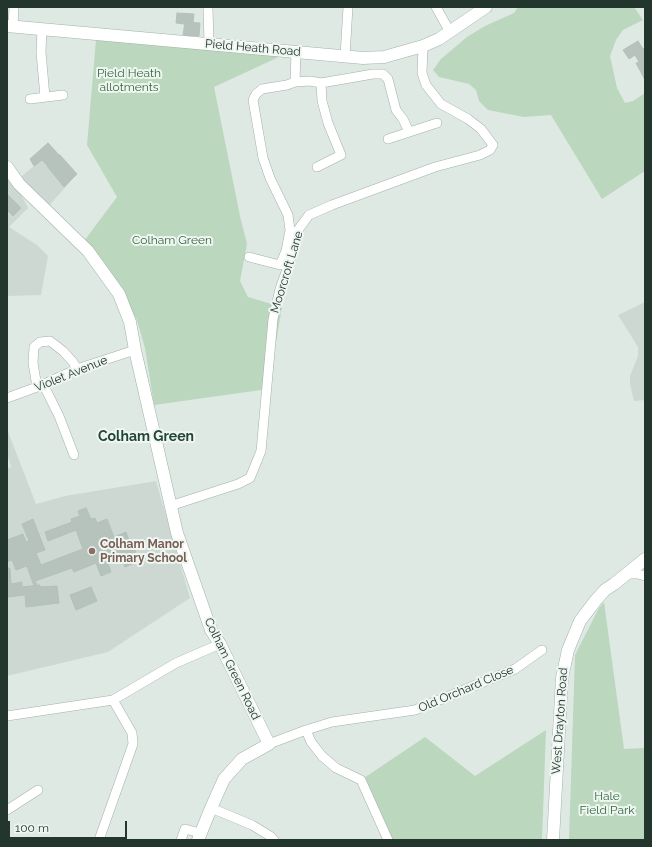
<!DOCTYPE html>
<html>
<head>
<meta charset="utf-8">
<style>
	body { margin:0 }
	#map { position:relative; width:652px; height:847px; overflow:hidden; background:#dfe9e3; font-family:Raleway,sans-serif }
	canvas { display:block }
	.frame { position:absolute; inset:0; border:8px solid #22362e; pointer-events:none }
	.scale { position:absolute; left:8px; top:821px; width:119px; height:18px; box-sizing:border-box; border:2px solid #22362e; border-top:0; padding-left:5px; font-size:12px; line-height:14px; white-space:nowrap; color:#22362e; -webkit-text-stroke:3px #eff6f1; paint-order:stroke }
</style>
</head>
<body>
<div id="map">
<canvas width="652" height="847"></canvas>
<div class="frame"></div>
<div class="scale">100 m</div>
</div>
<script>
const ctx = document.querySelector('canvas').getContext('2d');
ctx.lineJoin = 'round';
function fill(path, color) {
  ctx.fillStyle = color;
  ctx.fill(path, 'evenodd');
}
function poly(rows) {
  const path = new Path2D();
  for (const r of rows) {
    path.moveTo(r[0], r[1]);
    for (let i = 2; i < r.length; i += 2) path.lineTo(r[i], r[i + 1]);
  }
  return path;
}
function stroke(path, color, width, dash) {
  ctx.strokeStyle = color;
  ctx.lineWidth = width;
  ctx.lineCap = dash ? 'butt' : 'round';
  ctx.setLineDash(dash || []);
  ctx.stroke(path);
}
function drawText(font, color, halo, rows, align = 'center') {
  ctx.font = font + ' Raleway,sans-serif';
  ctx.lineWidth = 4;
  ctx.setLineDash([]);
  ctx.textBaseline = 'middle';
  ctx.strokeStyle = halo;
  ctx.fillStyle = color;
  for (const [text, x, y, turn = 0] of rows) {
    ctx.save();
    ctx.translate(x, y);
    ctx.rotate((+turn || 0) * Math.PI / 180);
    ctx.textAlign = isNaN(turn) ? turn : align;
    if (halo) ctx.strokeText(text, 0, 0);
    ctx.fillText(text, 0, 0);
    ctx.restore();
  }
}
const built = poly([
	[48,143,77,174,47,208,17,180,34,166,30,159],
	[7,168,28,208,9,227,37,245,48,256,41,295,7,296],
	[645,302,645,400,634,401,630,384,630,376,638,356,638,347,618,315],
	[7,429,36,504,65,496,156,481,190,598,108,652,7,676,7,469,11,467,7,453]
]);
const green = poly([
	[518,7,634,7,643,20,623,30,616,40,610,56,617,88,625,103,633,101,645,93,645,171,602,199,551,115,524,117,488,110,479,101,476,90,469,84,439,77,433,70,441,59,467,37,485,26,514,13],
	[96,40,281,56,214,87,240,216,247,244,240,281,248,297,282,307,268,389,154,405,145,348,137,320,115,281,84,241,117,197,87,145],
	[604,602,624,749,645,748,645,840,569,840,575,655,599,608],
	[546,730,542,840,388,840,361,780,425,737,475,776]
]);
const building = poly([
	[177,13,194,14,193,23,185,22,184,24,176,23,177,13],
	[185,22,200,23,199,36,183,35,185,22],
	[638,41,643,49,645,48,645,80,636,63,639,62,635,55,629,59,623,50,638,41],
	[48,143,59,155,47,165,42,160,34,166,30,159,48,143],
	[60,155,77,174,64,187,47,166,60,155],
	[7,194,21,208,13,216,7,210,7,194],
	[86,508,91,519,95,518,97,523,107,519,114,537,126,532,130,543,132,542,136,552,132,553,136,562,125,567,121,557,108,563,111,572,101,576,96,563,74,572,72,568,35,581,37,585,34,586,27,566,16,570,12,560,7,562,7,540,23,534,26,542,29,541,22,524,33,519,45,550,36,553,41,565,83,549,76,530,48,541,45,532,72,522,71,519,80,516,78,511,86,508],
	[7,568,10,568,11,584,22,582,22,587,40,585,40,587,57,586,59,603,26,607,25,595,7,597,7,568],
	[91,587,97,601,76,610,70,595,91,587]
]);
const street = poly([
	[208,7,209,45],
	[436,7,450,32],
	[13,27,14,7],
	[42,29,41,52,45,97],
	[345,56,348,7],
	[295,82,296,52],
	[30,99,63,95],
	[388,139,437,123],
	[317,167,341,155,328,123,322,101,321,83],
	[249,257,280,265,286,251,290,230,288,215,270,178,263,158,253,100,256,94,262,89,287,85,295,82,310,81,321,83,373,74,383,74,388,79,396,110,403,119,409,132],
	[43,384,59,416,74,455],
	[37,387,33,363,34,347,40,342,50,341,63,351,73,362,77,369],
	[7,398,37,387,77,369,135,350],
	[170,506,238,484,250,478,261,451,273,319,280,289,292,255,298,230,309,215,332,205,435,167,480,155,490,150,493,145,481,129,468,119,441,104,426,85,422,73,423,46],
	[626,574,638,574,645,576],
	[7,716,113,700,176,663,220,644],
	[306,730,311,742,322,756,336,768,361,780,388,840],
	[269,744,306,730,332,722,415,710,515,669,542,650],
	[211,808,252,825,270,836,274,840],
	[7,810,38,790],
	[99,840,133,744,132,733,113,700],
	[181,840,185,829,200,833]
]);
const secondary = poly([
	[7,26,296,52,363,58,384,57,423,46,439,39,486,7],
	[7,167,19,184,88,251,119,294,130,322,135,350,177,533,211,630,220,644,269,744,242,759,224,779,211,808,198,840],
	[553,840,562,678,568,650,580,621,596,600,605,590,614,584,645,559]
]);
const markers = [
	[92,551,4,"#8d6e63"]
];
const streetNames = [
	["Pield Heath Road",253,48,5],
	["Moorcroft Lane",287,272,-73],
	["Violet Avenue",71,374,-22],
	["Colham Green Road",232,669,64],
	["Old Orchard Close",466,689,-23],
	["West Drayton Road",560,721,-86]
];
const parkNames = [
	["Pield Heath",129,73],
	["allotments",129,87],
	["Colham Green",172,240],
	["Hale",607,796],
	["Field Park",607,810]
];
const educationNames = [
	["Colham Manor",100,544],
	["Primary School",100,558]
];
const quarterNames = [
	["Colham Green",146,437]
];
fill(built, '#ced8d2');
fill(green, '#bbd7be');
fill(building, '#b5c3bc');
stroke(building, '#b3c1b9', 1);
stroke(street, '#a3b0a9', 10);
stroke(secondary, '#a0b3a9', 13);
stroke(street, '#fff', 9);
stroke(secondary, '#fff', 12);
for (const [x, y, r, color] of markers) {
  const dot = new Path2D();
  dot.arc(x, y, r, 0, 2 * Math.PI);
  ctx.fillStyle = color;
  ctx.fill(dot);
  stroke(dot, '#eff6f1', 1.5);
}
drawText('12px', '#22362e', '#eff6f1', streetNames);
drawText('12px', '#32683e', '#eff6f1', parkNames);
drawText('bold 12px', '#785e54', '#eff6f1', educationNames, 'left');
drawText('bold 14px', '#214637', '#eff6f1', quarterNames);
</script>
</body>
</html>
